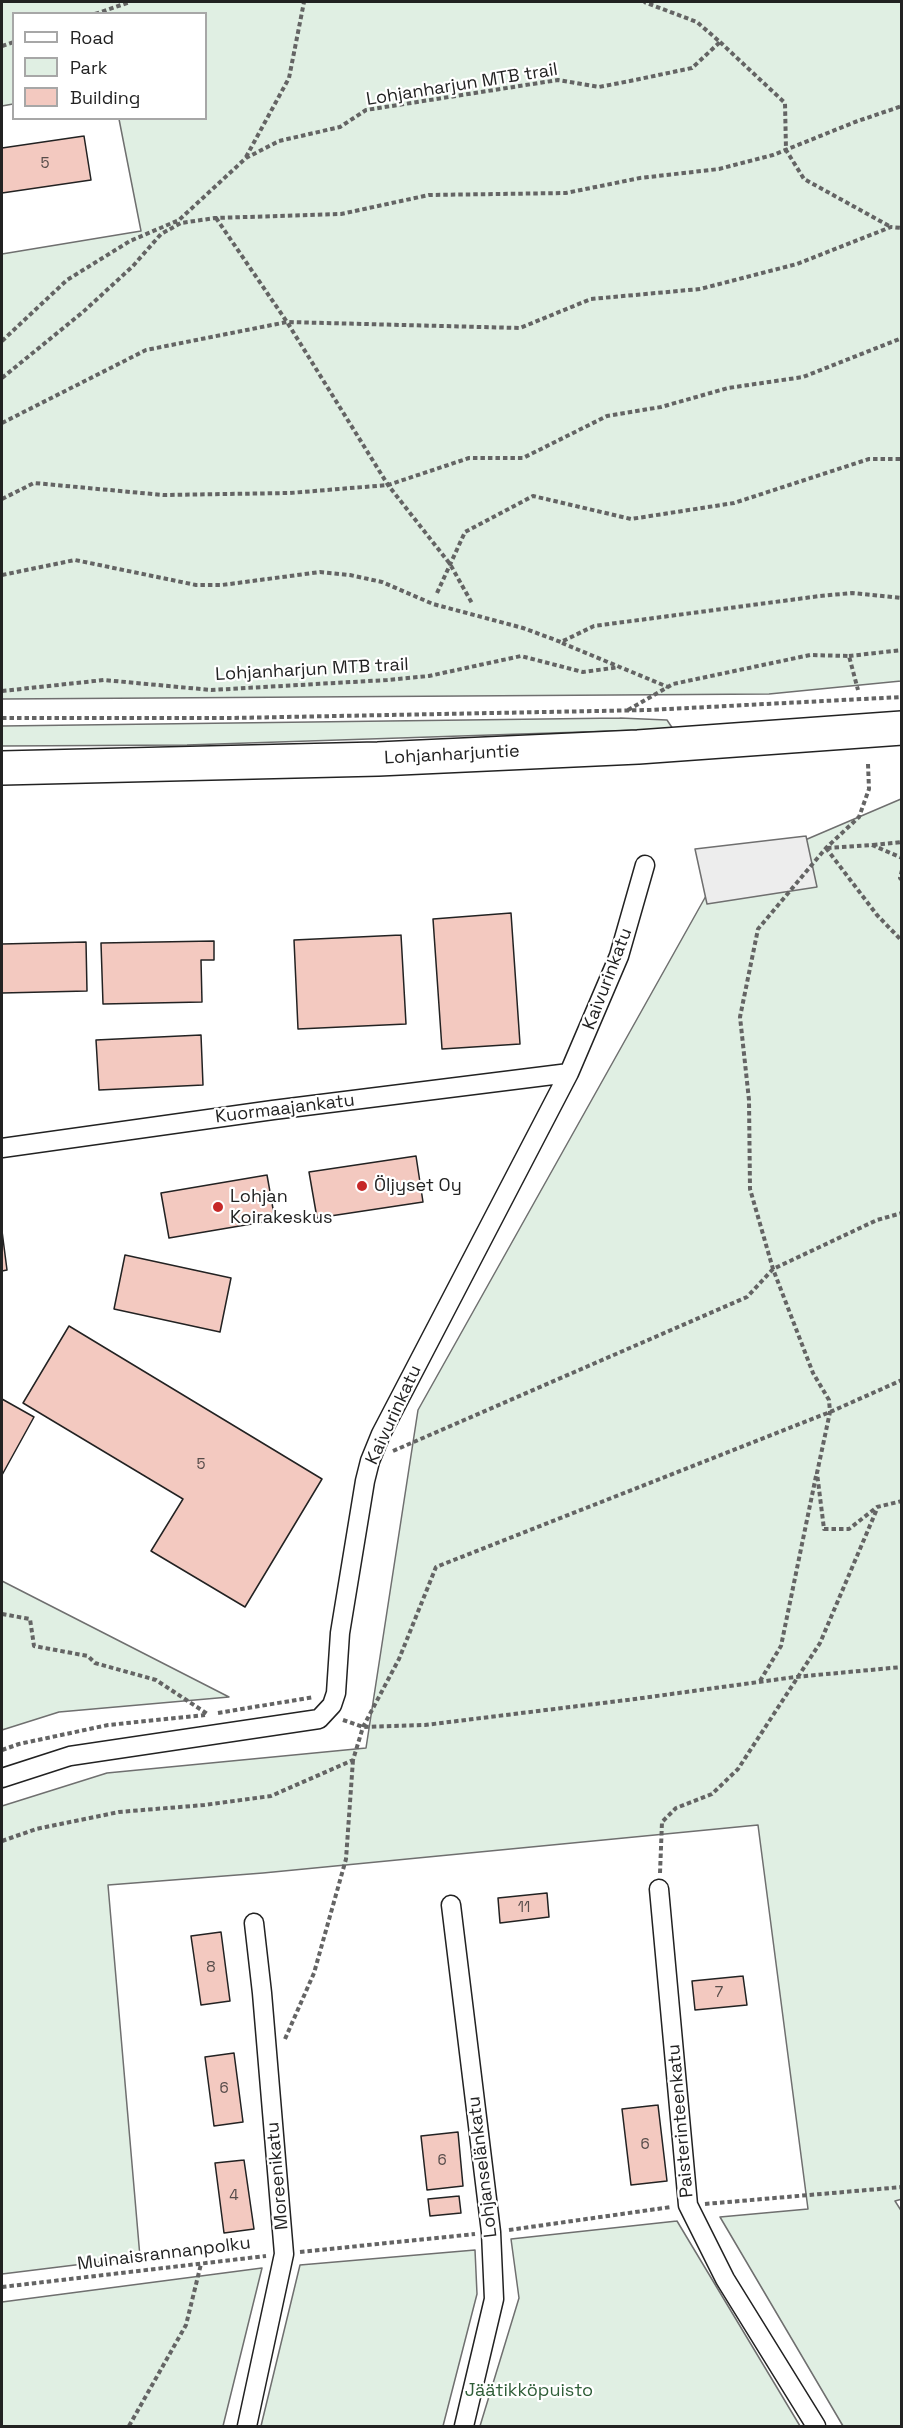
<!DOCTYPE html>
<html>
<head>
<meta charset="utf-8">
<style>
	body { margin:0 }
	#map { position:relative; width:903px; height:2428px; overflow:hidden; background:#fff; font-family:"Space Grotesk",sans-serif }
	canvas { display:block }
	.frame { position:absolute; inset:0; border:3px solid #222; pointer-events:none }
	.legend { position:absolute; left:12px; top:12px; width:195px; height:108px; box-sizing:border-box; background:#fff; border:2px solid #a7a7a7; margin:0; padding:8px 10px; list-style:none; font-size:18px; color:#222 }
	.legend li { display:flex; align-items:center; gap:12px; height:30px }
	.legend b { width:30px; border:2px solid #a7a7a7 }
</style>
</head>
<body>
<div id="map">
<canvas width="903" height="2428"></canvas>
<div class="frame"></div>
<ul class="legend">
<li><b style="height:8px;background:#fff"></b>Road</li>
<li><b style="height:16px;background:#e0efe3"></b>Park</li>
<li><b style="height:16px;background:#f3c9c0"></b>Building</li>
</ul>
</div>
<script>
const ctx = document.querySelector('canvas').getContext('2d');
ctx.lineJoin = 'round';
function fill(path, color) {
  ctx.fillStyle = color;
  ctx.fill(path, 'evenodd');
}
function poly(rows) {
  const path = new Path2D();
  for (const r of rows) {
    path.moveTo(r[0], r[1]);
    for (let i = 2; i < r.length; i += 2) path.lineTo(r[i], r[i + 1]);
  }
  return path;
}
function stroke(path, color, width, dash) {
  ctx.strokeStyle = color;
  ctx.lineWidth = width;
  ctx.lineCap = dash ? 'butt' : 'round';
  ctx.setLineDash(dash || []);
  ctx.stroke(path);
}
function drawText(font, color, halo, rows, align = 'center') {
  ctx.font = font + ' "Space Grotesk",sans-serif';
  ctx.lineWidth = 4.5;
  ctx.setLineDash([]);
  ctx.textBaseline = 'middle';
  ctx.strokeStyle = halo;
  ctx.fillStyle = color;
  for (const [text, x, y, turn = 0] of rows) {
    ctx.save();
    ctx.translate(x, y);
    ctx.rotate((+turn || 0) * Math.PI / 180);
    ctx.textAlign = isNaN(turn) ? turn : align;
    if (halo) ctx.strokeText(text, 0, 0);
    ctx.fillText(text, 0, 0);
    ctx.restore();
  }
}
const green = poly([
	[2,2,901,2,901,681,769,694,2,699,2,254,141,231,119,119,206,118,206,14,14,14,13,104,2,106,2,2],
	[620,718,667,720,673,729,187,745,2,746,2,726,620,718],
	[901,799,902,2199,895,2201,902,2212,901,2426,843,2426,720,2217,808,2209,758,1825,263,1873,108,1885,140,2257,2,2274,2,1806,107,1773,366,1748,418,1410,716,878,901,799],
	[2,1581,229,1697,59,1712,2,1730,2,1581],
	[677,2221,800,2426,480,2426,519,2298,511,2239,677,2221],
	[475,2250,477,2294,443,2426,261,2426,300,2265,475,2250],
	[262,2268,223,2426,2,2426,2,2302,262,2268]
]);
const parking = poly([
	[806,836,817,887,707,904,695,849,806,836]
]);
const building = poly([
	[84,136,91,180,2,193,2,148,84,136],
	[511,913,520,1044,442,1049,433,919,511,913],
	[401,935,406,1024,298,1029,294,940,401,935],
	[214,941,214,960,201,960,202,1002,103,1004,101,943,214,941],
	[86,942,87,991,2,993,2,944,86,942],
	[201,1035,203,1085,99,1090,96,1040,201,1035],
	[416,1156,423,1202,317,1218,309,1172,416,1156],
	[267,1175,275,1220,169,1238,161,1193,267,1175],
	[2,1231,7,1270,2,1271,2,1231],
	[125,1255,231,1278,220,1332,114,1309,125,1255],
	[69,1326,322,1479,245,1607,151,1551,183,1499,23,1403,69,1326],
	[2,1399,34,1417,2,1475,2,1399],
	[547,1893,549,1917,500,1923,498,1898,547,1893],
	[221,1932,230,2001,201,2005,191,1936,221,1932],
	[743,1976,747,2005,695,2010,692,1981,743,1976],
	[234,2053,243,2122,214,2126,205,2057,234,2053],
	[658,2105,667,2181,631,2185,622,2109,658,2105],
	[458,2132,463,2186,427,2190,421,2136,458,2132],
	[244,2160,254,2229,224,2233,215,2163,244,2160],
	[459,2196,461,2213,430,2216,428,2199,459,2196]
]);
const path = poly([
	[95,14,130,2],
	[720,42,785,103,786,150,804,179,891,227],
	[2,46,14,42],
	[246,157,289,78,304,2],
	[216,218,287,322,388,485,450,564,473,605],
	[2,341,67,280,130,241,179,220,246,158,279,141,340,127,366,110,558,80,599,87,630,81,692,68,720,42,697,22,644,2],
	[2,378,83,312,133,266,161,234,181,223,215,218,341,214,429,195,566,193,640,178,719,169,773,155,855,122,902,106],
	[2,423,146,350,287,322,520,328,591,299,700,289,797,264,891,227,902,228],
	[2,499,34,483,163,495,290,493,388,485,469,458,523,458,607,416,661,407,728,388,803,377,902,338],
	[2,575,75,560,196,585,222,585,320,572,350,575,382,582,433,604,523,628,561,642,594,626,820,596,852,593,902,598],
	[437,593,465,532,533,496,631,519,734,503,869,459,902,459],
	[562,643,668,687],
	[849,656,902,650],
	[2,691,104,680,211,690,387,680,429,676,521,656,583,672,620,667],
	[628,710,673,684,810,655,849,656,858,690],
	[2,718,232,718,649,710,902,697],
	[868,764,869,789,859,817,826,848,758,929,740,1017,749,1100,750,1189,773,1269,813,1373,829,1400,830,1412,817,1473,824,1529,849,1529,877,1507,902,1501],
	[873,845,902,842],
	[826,848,877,915,902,941],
	[827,848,872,845,902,858],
	[902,870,900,878,902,880],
	[393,1451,747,1297,773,1269,877,1220,902,1213],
	[2,1614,30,1619,34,1646,88,1656,95,1663,156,1680,209,1715],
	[760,1681,781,1646,816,1476],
	[218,1713,314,1697],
	[343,1720,363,1727,425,1725,635,1699,795,1677,902,1667],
	[2,1750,19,1744,108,1725,205,1715],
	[2,1841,36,1829,119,1812,204,1805,271,1796,353,1760,363,1727,399,1659,436,1567,830,1412,902,1380],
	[660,1873,662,1822,676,1808,712,1794,738,1769,820,1643,877,1509],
	[285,2039,314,1973,346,1859,353,1760],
	[705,2204,902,2187],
	[509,2230,671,2207],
	[300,2252,475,2234],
	[2,2287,266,2256],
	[129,2426,186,2325,201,2264]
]);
const street = poly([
	[2,1148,273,1110,569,1073],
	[2,1778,70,1756,319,1719,332,1705,336,1693,340,1633,365,1481,370,1461,381,1434,569,1073,619,956,645,865],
	[659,1889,688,2205,725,2279,816,2426],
	[451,1905,491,2232,494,2299,464,2426],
	[247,2426,284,2254,262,1993,254,1923]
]);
const highway = poly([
	[2,768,378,759,638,747,902,728]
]);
const markers = [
	[362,1186,6,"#c62828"],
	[218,1207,6,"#c62828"]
];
const numberNames = [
	["5",45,164],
	["5",201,1465],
	["11",524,1908],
	["8",211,1968],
	["7",719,1993],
	["6",224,2089],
	["6",645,2145],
	["6",442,2161],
	["4",234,2196]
];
const streetNames = [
	["Lohjanharjun MTB trail",462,85,-9],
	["Lohjanharjun MTB trail",312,670,-3],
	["Lohjanharjuntie",452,755,-3],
	["Kaivurinkatu",608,979,-69],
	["Kuormaajankatu",285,1109,-7],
	["Kaivurinkatu",394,1415,-65],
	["Paisterinteenkatu",681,2121,-95],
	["Lohjanselänkatu",483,2167,-97],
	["Moreenikatu",278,2176,-95],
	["Muinaisrannanpolku",164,2254,-7]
];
const poiNames = [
	["Öljyset Oy",374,1186],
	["Lohjan",230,1197],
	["Koirakeskus",230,1218]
];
const parkNames = [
	["Jäätikköpuisto",529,2391]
];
fill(green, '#e0efe3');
stroke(green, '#6f6f6f', 1.5);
fill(parking, '#ededed');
stroke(parking, '#6f6f6f', 1.5);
fill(building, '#f3c9c0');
stroke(building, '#222', 1.5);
stroke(street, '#222', 21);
stroke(highway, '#222', 36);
stroke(path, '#646464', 4, [4.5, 3]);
stroke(street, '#fff', 18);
stroke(highway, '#fff', 33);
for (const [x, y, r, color] of markers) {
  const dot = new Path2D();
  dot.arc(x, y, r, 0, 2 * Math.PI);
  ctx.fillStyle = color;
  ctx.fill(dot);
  stroke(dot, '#fff', 2);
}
drawText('15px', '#564c4a', null, numberNames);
drawText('18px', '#222', '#fff', streetNames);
drawText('18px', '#222', '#fff', poiNames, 'left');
drawText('18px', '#2f5e38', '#fff', parkNames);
</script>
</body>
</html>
